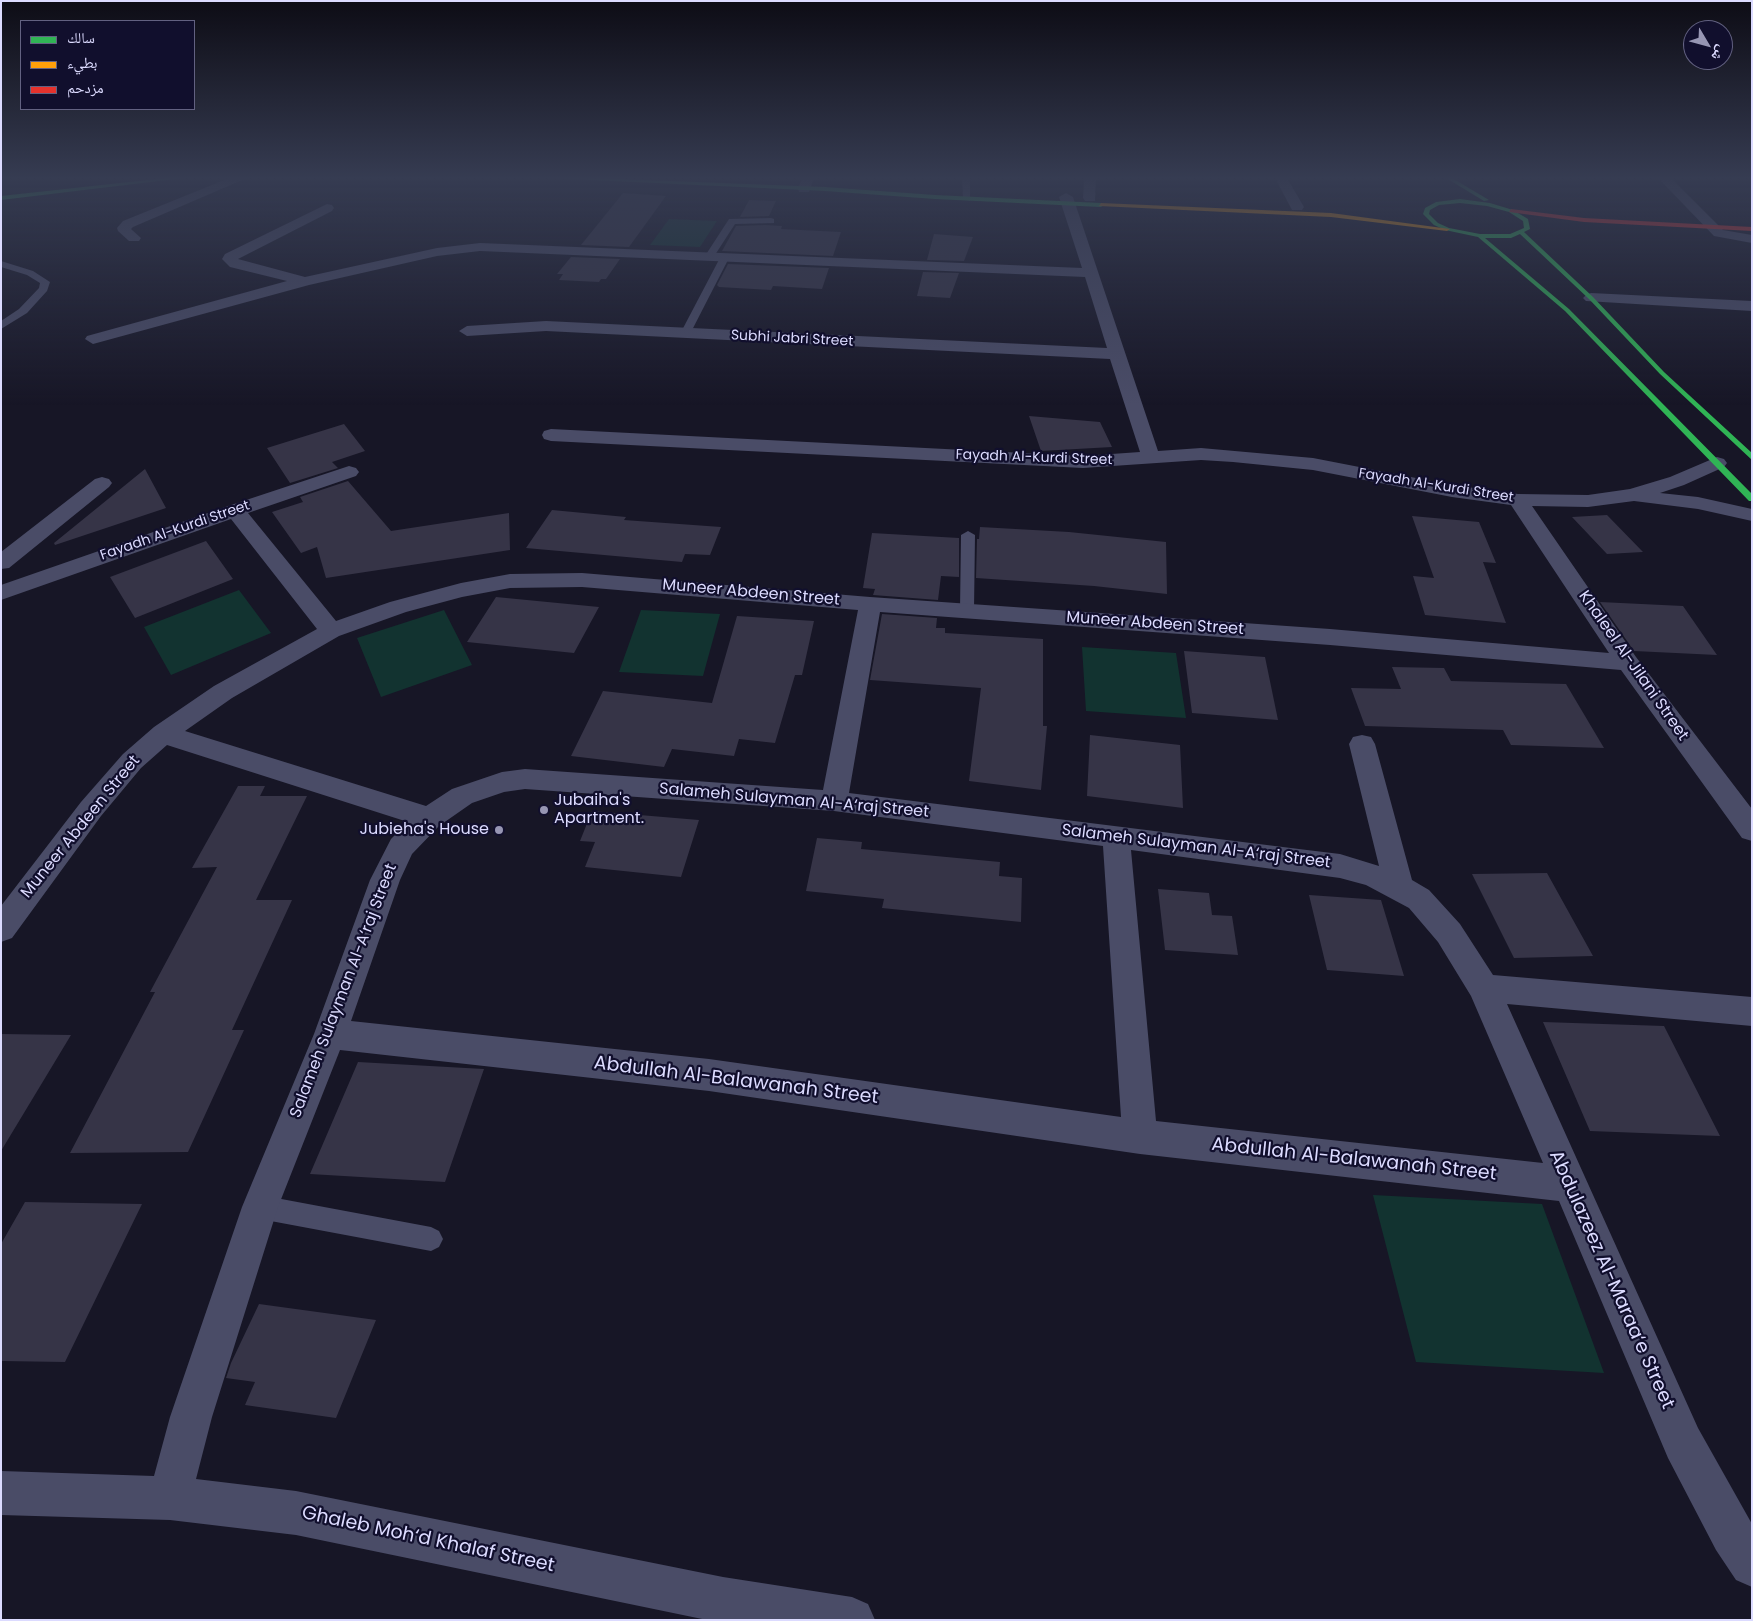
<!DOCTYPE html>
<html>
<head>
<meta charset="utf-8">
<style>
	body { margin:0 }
	#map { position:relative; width:1753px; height:1621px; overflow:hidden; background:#171626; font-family:Poppins,"Noto Naskh Arabic",sans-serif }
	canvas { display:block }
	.frame { position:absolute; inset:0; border:2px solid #dcdbff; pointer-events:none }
	.legend { position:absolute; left:20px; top:20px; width:175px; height:90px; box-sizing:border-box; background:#110f2d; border:1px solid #626181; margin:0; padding:6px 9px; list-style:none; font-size:15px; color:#dcdbff }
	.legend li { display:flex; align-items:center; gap:10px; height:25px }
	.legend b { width:25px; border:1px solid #626181 }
	.north { position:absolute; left:1683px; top:20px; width:50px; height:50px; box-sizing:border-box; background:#110f2d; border:1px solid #626181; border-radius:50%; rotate:127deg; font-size:14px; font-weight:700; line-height:20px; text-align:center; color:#dcdbff }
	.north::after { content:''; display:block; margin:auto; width:18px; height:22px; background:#9796b3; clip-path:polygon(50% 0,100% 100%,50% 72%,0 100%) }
</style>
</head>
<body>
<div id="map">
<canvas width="1753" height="1621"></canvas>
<div class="frame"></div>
<ul class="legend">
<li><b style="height:6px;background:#30b455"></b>سالك</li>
<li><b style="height:6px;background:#ff9f0a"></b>بطيء</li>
<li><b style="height:6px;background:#e5322d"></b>مزدحم</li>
</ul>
<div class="north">ش</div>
</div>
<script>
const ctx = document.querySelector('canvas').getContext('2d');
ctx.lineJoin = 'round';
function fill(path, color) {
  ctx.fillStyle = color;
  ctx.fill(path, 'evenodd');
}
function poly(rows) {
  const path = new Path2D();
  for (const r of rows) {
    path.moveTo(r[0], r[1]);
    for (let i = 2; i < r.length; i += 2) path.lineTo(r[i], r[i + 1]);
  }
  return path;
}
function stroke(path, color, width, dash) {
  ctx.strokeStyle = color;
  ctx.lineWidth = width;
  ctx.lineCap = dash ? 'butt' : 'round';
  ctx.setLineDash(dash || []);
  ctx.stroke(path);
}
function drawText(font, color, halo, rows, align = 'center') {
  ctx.font = font + ' Poppins,sans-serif';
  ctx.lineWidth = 4.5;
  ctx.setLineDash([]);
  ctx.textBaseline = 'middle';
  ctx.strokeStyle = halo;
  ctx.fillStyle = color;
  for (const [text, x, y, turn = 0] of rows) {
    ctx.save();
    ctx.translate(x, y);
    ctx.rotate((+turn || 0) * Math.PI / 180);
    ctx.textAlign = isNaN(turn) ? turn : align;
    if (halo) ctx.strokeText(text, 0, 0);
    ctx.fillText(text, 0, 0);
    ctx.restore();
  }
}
const green = poly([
	[669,219,717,221,700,247,650,245],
	[239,590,271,633,171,675,144,627],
	[444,610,472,665,381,697,357,638],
	[641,610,720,614,703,676,619,672],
	[1082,647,1176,653,1186,718,1086,711],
	[1373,1195,1542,1204,1604,1373,1416,1362]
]);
const building = poly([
	[623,193,666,196,629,247,581,245],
	[749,200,776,201,769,216,740,217],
	[765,225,782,226,781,229,841,232,833,256,722,251,736,226],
	[934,234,973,237,964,261,927,260],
	[571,257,620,259,606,279,601,279,599,282,559,280,563,274,557,274],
	[728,264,829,268,822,289,773,286,771,290,719,287,717,285],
	[923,272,959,273,950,298,917,296],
	[1029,416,1100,422,1112,447,1041,451],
	[344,424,365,451,332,462,338,468,290,483,267,448],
	[145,469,166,508,55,545,54,543],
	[348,481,391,531,509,513,510,550,326,578,317,547,301,553,272,512,303,502,300,497],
	[552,510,626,517,624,520,721,527,710,555,685,554,682,562,526,548],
	[1607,515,1643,552,1607,554,1572,517],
	[1412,516,1479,522,1496,563,1483,562,1506,623,1425,615,1413,576,1434,578],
	[980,527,1069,532,1166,542,1167,594,1094,586,976,578,977,539,979,539],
	[872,533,959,538,959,577,941,576,938,600,873,595,875,589,863,588],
	[206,541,233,579,135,618,110,577],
	[496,597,599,607,574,653,467,642],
	[1600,602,1683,606,1717,655,1634,651],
	[882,614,937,618,936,628,945,628,945,633,1043,639,1043,726,1047,726,1041,790,969,781,981,688,870,680],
	[737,616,814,621,802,675,795,675,775,743,739,739,734,756,672,749,664,767,571,756,603,691,712,703],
	[1184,651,1265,657,1278,720,1192,713],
	[1392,667,1444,668,1451,681,1566,684,1604,748,1511,745,1503,730,1365,726,1351,688,1401,689],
	[1090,735,1180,745,1183,808,1087,796],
	[238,786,265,786,260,796,307,796,256,900,292,900,232,1030,244,1030,188,1152,70,1153,155,992,150,992,217,867,192,868],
	[592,811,699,820,681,877,585,867,595,842,580,841],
	[817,838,862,842,861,849,1000,862,999,876,1022,878,1021,922,882,908,884,899,806,891],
	[1547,873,1593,956,1514,958,1472,874],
	[1158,889,1209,893,1212,915,1232,916,1238,955,1165,950],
	[1309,895,1381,900,1404,976,1327,970],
	[1543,1022,1664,1026,1720,1136,1590,1131],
	[1,1034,71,1035,1,1151],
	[358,1062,484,1069,445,1182,310,1174],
	[25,1202,142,1204,65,1362,1,1361,1,1244],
	[259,1304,376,1320,336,1418,245,1405,255,1382,226,1378,231,1363]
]);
const lane = poly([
	[962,178,970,178,970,201,963,199,962,178],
	[771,218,774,219,774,223,735,224,713,258,705,256,729,219,771,218],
	[722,254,730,256,690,334,685,337,681,336,680,334,722,254],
	[1,261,33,271,50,282,47,291,27,313,1,329,1,321,19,309,39,288,40,283,27,275,1,267,1,261],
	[968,531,975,535,974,610,967,615,960,610,961,535,968,531],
	[260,1195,431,1227,439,1231,443,1239,439,1247,431,1251,260,1219,252,1215,248,1207,252,1199,260,1195]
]);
const street = poly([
	[229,178,247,178,133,227,131,229,141,238,139,241,129,241,118,231,117,228,123,221,229,178],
	[802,178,814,178,809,192,799,192,798,189,802,178],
	[1084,178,1096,178,1095,201,1085,201,1083,198,1084,178],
	[1275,178,1287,178,1304,207,1302,210,1292,210,1275,178],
	[1658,178,1671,178,1723,230,1752,235,1752,243,1714,236,1658,178],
	[1066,193,1073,197,1158,451,1201,448,1313,458,1452,485,1518,494,1588,495,1630,489,1670,477,1717,457,1724,459,1727,463,1724,467,1684,485,1660,493,1698,497,1752,509,1752,521,1698,509,1634,501,1588,507,1532,506,1636,657,1752,809,1752,841,1742,838,1621,670,1330,645,880,612,849,793,1307,850,1340,854,1379,866,1349,744,1353,737,1362,735,1371,737,1375,744,1412,880,1429,890,1460,924,1493,975,1752,997,1752,1026,1507,1004,1698,1428,1752,1524,1752,1587,1736,1580,1716,1550,1668,1458,1559,1201,1140,1154,709,1091,340,1050,278,1207,212,1417,196,1479,296,1491,723,1577,852,1597,868,1604,875,1620,707,1620,296,1535,170,1520,1,1515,1,1471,154,1476,170,1417,242,1207,314,1034,370,880,391,839,408,822,167,745,141,768,101,816,12,938,1,942,1,906,81,802,123,754,154,727,214,686,317,629,231,519,1,600,1,585,228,506,349,466,356,468,359,472,356,476,248,513,336,621,390,602,461,583,510,574,582,573,870,597,1330,629,1609,653,1511,505,1452,497,1313,470,1233,462,1201,460,1083,468,551,441,544,439,542,435,544,431,551,429,1083,456,1140,452,1110,359,546,331,467,336,459,331,467,326,546,321,1107,348,1085,277,480,251,437,256,309,285,93,344,85,339,87,336,287,281,230,267,222,259,225,254,327,204,332,205,334,208,332,211,238,259,305,277,437,248,480,243,1082,268,1059,197,1066,193],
	[582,587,858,610,823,790,525,769,502,772,452,789,426,806,185,731,232,698,339,636,406,612,462,597,510,588,582,587],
	[525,789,834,811,1103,846,1121,1117,709,1059,351,1021,400,880,412,854,439,826,472,803,504,792,525,789],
	[1131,850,1340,878,1366,885,1409,908,1438,942,1471,996,1543,1163,1156,1121,1131,850],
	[1591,293,1752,301,1752,311,1586,301,1583,298,1586,295,1591,293],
	[102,477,109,479,112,483,109,487,9,568,1,569,1,552,95,479,102,477]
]);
const fast = poly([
	[165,178,184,178,1,200,1,196,165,178],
	[549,178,597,178,825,187,935,195,1101,203,1104,205,1101,207,935,199,825,191,549,178],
	[1446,178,1452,178,1489,200,1484,201,1446,178],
	[1460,199,1490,203,1513,210,1528,219,1530,229,1524,232,1593,297,1664,372,1752,453,1752,460,1660,374,1589,299,1520,234,1511,238,1485,238,1569,309,1752,494,1752,501,1749,501,1565,311,1478,237,1445,230,1434,225,1423,214,1425,208,1436,202,1460,199],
	[1460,203,1487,206,1509,212,1523,221,1524,228,1510,234,1480,234,1449,228,1438,223,1429,214,1430,210,1439,205,1460,203]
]);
const slow = poly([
	[1101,203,1331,213,1450,229,1447,231,1331,217,1099,206,1101,203]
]);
const jam = poly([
	[1511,209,1584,218,1752,227,1752,231,1584,222,1509,212,1511,209]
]);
const markers = [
	[544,810,5,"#9796b3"],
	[499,830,5,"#9796b3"]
];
const farStreetnames = [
	["Subhi Jabri Street",792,339,3],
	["Fayadh Al-Kurdi Street",1034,458,2],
	["Fayadh Al-Kurdi Street",1436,486,9],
	["Fayadh Al-Kurdi Street",175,531,-19]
];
const streetNames = [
	["Muneer Abdeen Street",751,593,5],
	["Muneer Abdeen Street",1155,624,4],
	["Khaleel Al-Jilani Street",1633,666,55],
	["Salameh Sulayman Al-A‘raj Street",794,801,5],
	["Muneer Abdeen Street",81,827,-51],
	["Salameh Sulayman Al-A‘raj Street",1196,847,7],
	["Salameh Sulayman Al-A‘raj Street",344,991,-69]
];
const poiNames = [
	["Jubaiha's",554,801],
	["Apartment.",554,819],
	["Jubieha's House",489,830,"right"]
];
const nearStreetnames = [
	["Abdullah Al-Balawanah Street",736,1081,7],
	["Abdullah Al-Balawanah Street",1354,1160,6],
	["Abdulazeez Al-Maraa‘e Street",1611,1280,66],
	["Ghaleb Moh‘d Khalaf Street",428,1540,12]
];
fill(green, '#123330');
fill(building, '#363447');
fill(lane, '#4a4c67');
fill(street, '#4a4c67');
fill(fast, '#30b455');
fill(slow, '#ff9f0a');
fill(jam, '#e5322d');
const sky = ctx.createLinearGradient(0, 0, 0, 405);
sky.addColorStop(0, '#0d0c15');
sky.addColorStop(0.44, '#363c52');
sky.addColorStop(1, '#363c5200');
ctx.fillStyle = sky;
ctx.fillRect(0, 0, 1753, 405);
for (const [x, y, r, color] of markers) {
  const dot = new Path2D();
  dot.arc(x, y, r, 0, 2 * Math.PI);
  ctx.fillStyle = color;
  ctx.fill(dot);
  stroke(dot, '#110f2d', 2);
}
drawText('14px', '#dcdbff', '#110f2d', farStreetnames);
drawText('16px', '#dcdbff', '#110f2d', streetNames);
drawText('16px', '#dcdbff', '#110f2d', poiNames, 'left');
drawText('19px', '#dcdbff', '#110f2d', nearStreetnames);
</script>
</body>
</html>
